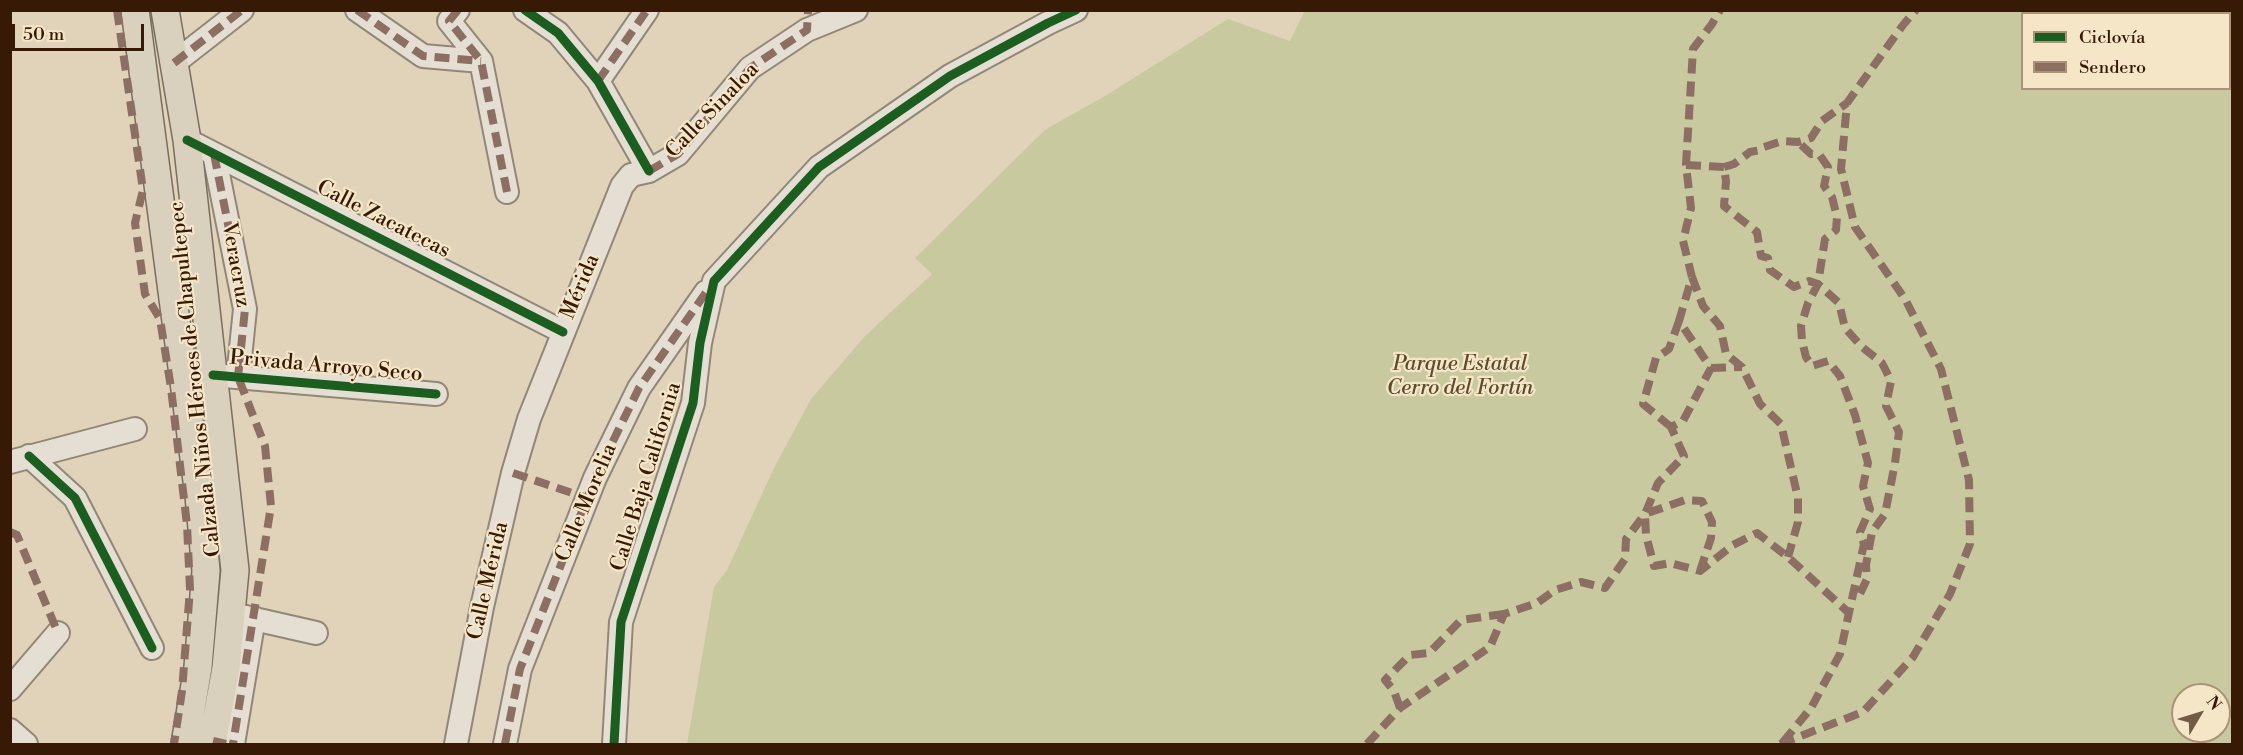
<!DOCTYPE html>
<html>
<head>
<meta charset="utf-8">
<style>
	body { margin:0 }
	#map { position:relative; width:2243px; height:755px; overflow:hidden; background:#e0d3ba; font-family:"Libre Bodoni",serif }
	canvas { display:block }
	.frame { position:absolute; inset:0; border:12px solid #361a05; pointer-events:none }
	.legend { position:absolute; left:2021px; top:12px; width:210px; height:78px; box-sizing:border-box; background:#f5e6c8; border:2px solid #a9947a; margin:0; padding:8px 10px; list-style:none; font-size:18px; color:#361a05 }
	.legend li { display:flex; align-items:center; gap:12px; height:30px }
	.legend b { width:30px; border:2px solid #a9947a }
	.north { position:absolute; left:2171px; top:683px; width:60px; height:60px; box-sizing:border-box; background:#f5e6c8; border:2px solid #a9947a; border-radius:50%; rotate:52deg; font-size:16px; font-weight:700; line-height:24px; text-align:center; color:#361a05 }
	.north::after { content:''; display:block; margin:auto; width:21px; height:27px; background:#725b44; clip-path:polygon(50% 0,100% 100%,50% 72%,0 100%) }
	.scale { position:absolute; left:12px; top:24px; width:132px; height:27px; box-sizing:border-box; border:3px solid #361a05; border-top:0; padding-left:8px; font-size:18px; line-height:21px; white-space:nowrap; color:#361a05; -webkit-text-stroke:4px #f5e6c8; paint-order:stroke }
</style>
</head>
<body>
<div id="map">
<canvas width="2243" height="755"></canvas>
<div class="frame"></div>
<ul class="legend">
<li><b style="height:8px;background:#1b5e20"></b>Ciclovía</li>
<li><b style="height:8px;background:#8d6e63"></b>Sendero</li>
</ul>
<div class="north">N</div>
<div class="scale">50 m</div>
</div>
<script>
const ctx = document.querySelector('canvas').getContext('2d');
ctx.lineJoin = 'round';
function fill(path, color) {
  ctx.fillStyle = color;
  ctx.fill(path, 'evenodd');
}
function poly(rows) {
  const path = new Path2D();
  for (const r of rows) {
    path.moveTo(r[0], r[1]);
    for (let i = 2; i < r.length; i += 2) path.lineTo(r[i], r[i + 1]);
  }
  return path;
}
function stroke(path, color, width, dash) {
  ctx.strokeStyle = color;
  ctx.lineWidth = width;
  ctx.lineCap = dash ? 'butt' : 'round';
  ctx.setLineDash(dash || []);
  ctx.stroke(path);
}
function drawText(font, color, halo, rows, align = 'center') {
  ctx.font = font + ' "Libre Bodoni",serif';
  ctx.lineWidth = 4.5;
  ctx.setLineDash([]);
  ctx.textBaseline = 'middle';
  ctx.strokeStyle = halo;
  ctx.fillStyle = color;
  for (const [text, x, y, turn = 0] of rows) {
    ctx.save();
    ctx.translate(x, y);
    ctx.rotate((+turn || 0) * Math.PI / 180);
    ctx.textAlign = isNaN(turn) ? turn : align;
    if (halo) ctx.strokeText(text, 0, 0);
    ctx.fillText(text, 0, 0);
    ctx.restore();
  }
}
const green = poly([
	[1305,10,2232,11,2232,744,687,744,714,587,727,570,774,468,811,399,865,336,932,274,915,258,1046,129,1105,96,1228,19,1290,41],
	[2022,14,2230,14,2230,88,2022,88],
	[2183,695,2219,695,2219,731,2183,731]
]);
const minor = poly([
	[357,10,423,56,481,61],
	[458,10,449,21,481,61,507,192],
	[525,10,558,33,598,81,649,171],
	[174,63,242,10],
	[598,81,647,10],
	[187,140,563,332],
	[214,154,245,309,238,377],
	[224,376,436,394],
	[29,456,75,498,152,648],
	[10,462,135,429],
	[241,616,316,633],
	[10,689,58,633],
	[10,730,26,744],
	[233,744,254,618],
	[456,744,482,607,513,473,529,419,622,186,631,175,649,171,678,154,750,68,807,30,856,10],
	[505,744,520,669,595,478,639,388,706,292],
	[614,744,621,622,693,403,700,343,714,281,819,167,950,76,1048,23,1076,10]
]);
const major = poly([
	[135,10,199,496,206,571,198,667,185,744],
	[165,10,187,140,235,570,226,668,212,744]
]);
const quiet = poly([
	[117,10,143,190,135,223,145,294,160,319,171,388,187,525,190,589,182,691,174,744],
	[357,10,423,56,481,61],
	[458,10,449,21,481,61,507,192],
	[174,63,242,10],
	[598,81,647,10],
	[214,154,245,309,238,377,265,446,271,506,233,744],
	[1686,165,1724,167,1726,181,1724,206,1757,232,1761,256,1768,258,1770,270,1794,287,1809,281,1818,284,1839,303,1845,328,1862,347,1882,363,1891,381,1886,406,1899,432,1895,463,1885,514,1872,532,1866,565,1867,579,1857,600],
	[1724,167,1734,164,1750,152,1761,150,1764,147,1782,141,1798,142,1811,138,1822,121,1847,103],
	[649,171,678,154,750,68,807,30,808,10],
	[1692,277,1703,306,1720,326,1726,354,1742,367,1760,404,1781,424,1798,498,1798,522,1788,557],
	[1711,368,1742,367],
	[1671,427,1643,404,1656,358,1669,349,1679,321],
	[513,473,587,498],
	[10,532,17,535,58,633],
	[1700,571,1711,538,1712,522,1702,501,1685,500,1645,514,1646,535,1654,566,1670,563,1700,571,1733,545,1757,533,1788,557,1850,614],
	[1400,708,1394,691,1385,680,1410,655,1429,653,1461,620,1504,614],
	[213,741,226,744],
	[1783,742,1811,708,1840,654,1864,544,1860,532,1870,509,1863,486,1868,463,1855,415,1840,376,1828,361,1812,366,1806,357,1802,341,1801,326,1808,303,1818,284,1825,239,1836,230,1837,217,1832,197,1824,186,1828,167,1819,154,1811,154,1798,142],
	[505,744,520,669,595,478,639,388,707,291],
	[1367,744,1400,708,1490,647,1504,614,1537,603,1555,590,1581,582,1605,588,1625,559,1626,539,1645,514,1658,483,1684,456,1671,427,1683,421,1711,368,1679,321,1692,277,1683,241,1691,208,1686,165,1693,49,1712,24,1720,10],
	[1780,744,1863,712,1913,657,1950,594,1970,544,1969,480,1941,369,1905,299,1855,227,1841,169,1847,103,1903,25,1916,10]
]);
const cycleway = poly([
	[525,10,558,33,598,81,649,171],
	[187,140,563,332],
	[213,375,436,394],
	[29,456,75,498,152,648],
	[614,744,621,622,693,403,700,343,714,281,819,167,950,76,1048,23,1076,10]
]);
const streetNames = [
	["Calle Sinaloa",713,111,-46],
	["Calle Zacatecas",383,220,27],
	["Veracruz",235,265,80],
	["Mérida",581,287,-67],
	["Privada Arroyo Seco",326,367,5],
	["Calzada Niños Héroes de Chapultepec",196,379,-96],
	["Calle Baja California",647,477,-73],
	["Calle Morelia",587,503,-67],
	["Calle Mérida",489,581,-77]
];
const parkNames = [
	["Parque Estatal",1460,365],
	["Cerro del Fortín",1460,389]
];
fill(green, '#c9c9a0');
stroke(minor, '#928777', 26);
stroke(major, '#7a6e5f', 30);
stroke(minor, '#e5dfd3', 22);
stroke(major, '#d9d0be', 27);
stroke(quiet, '#8d6e63', 8, [15, 8]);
stroke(cycleway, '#1b5e20', 9);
drawText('21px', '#361a05', '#f5e6c8', streetNames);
drawText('italic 21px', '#5c4c2d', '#f5e6c8', parkNames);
</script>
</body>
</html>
